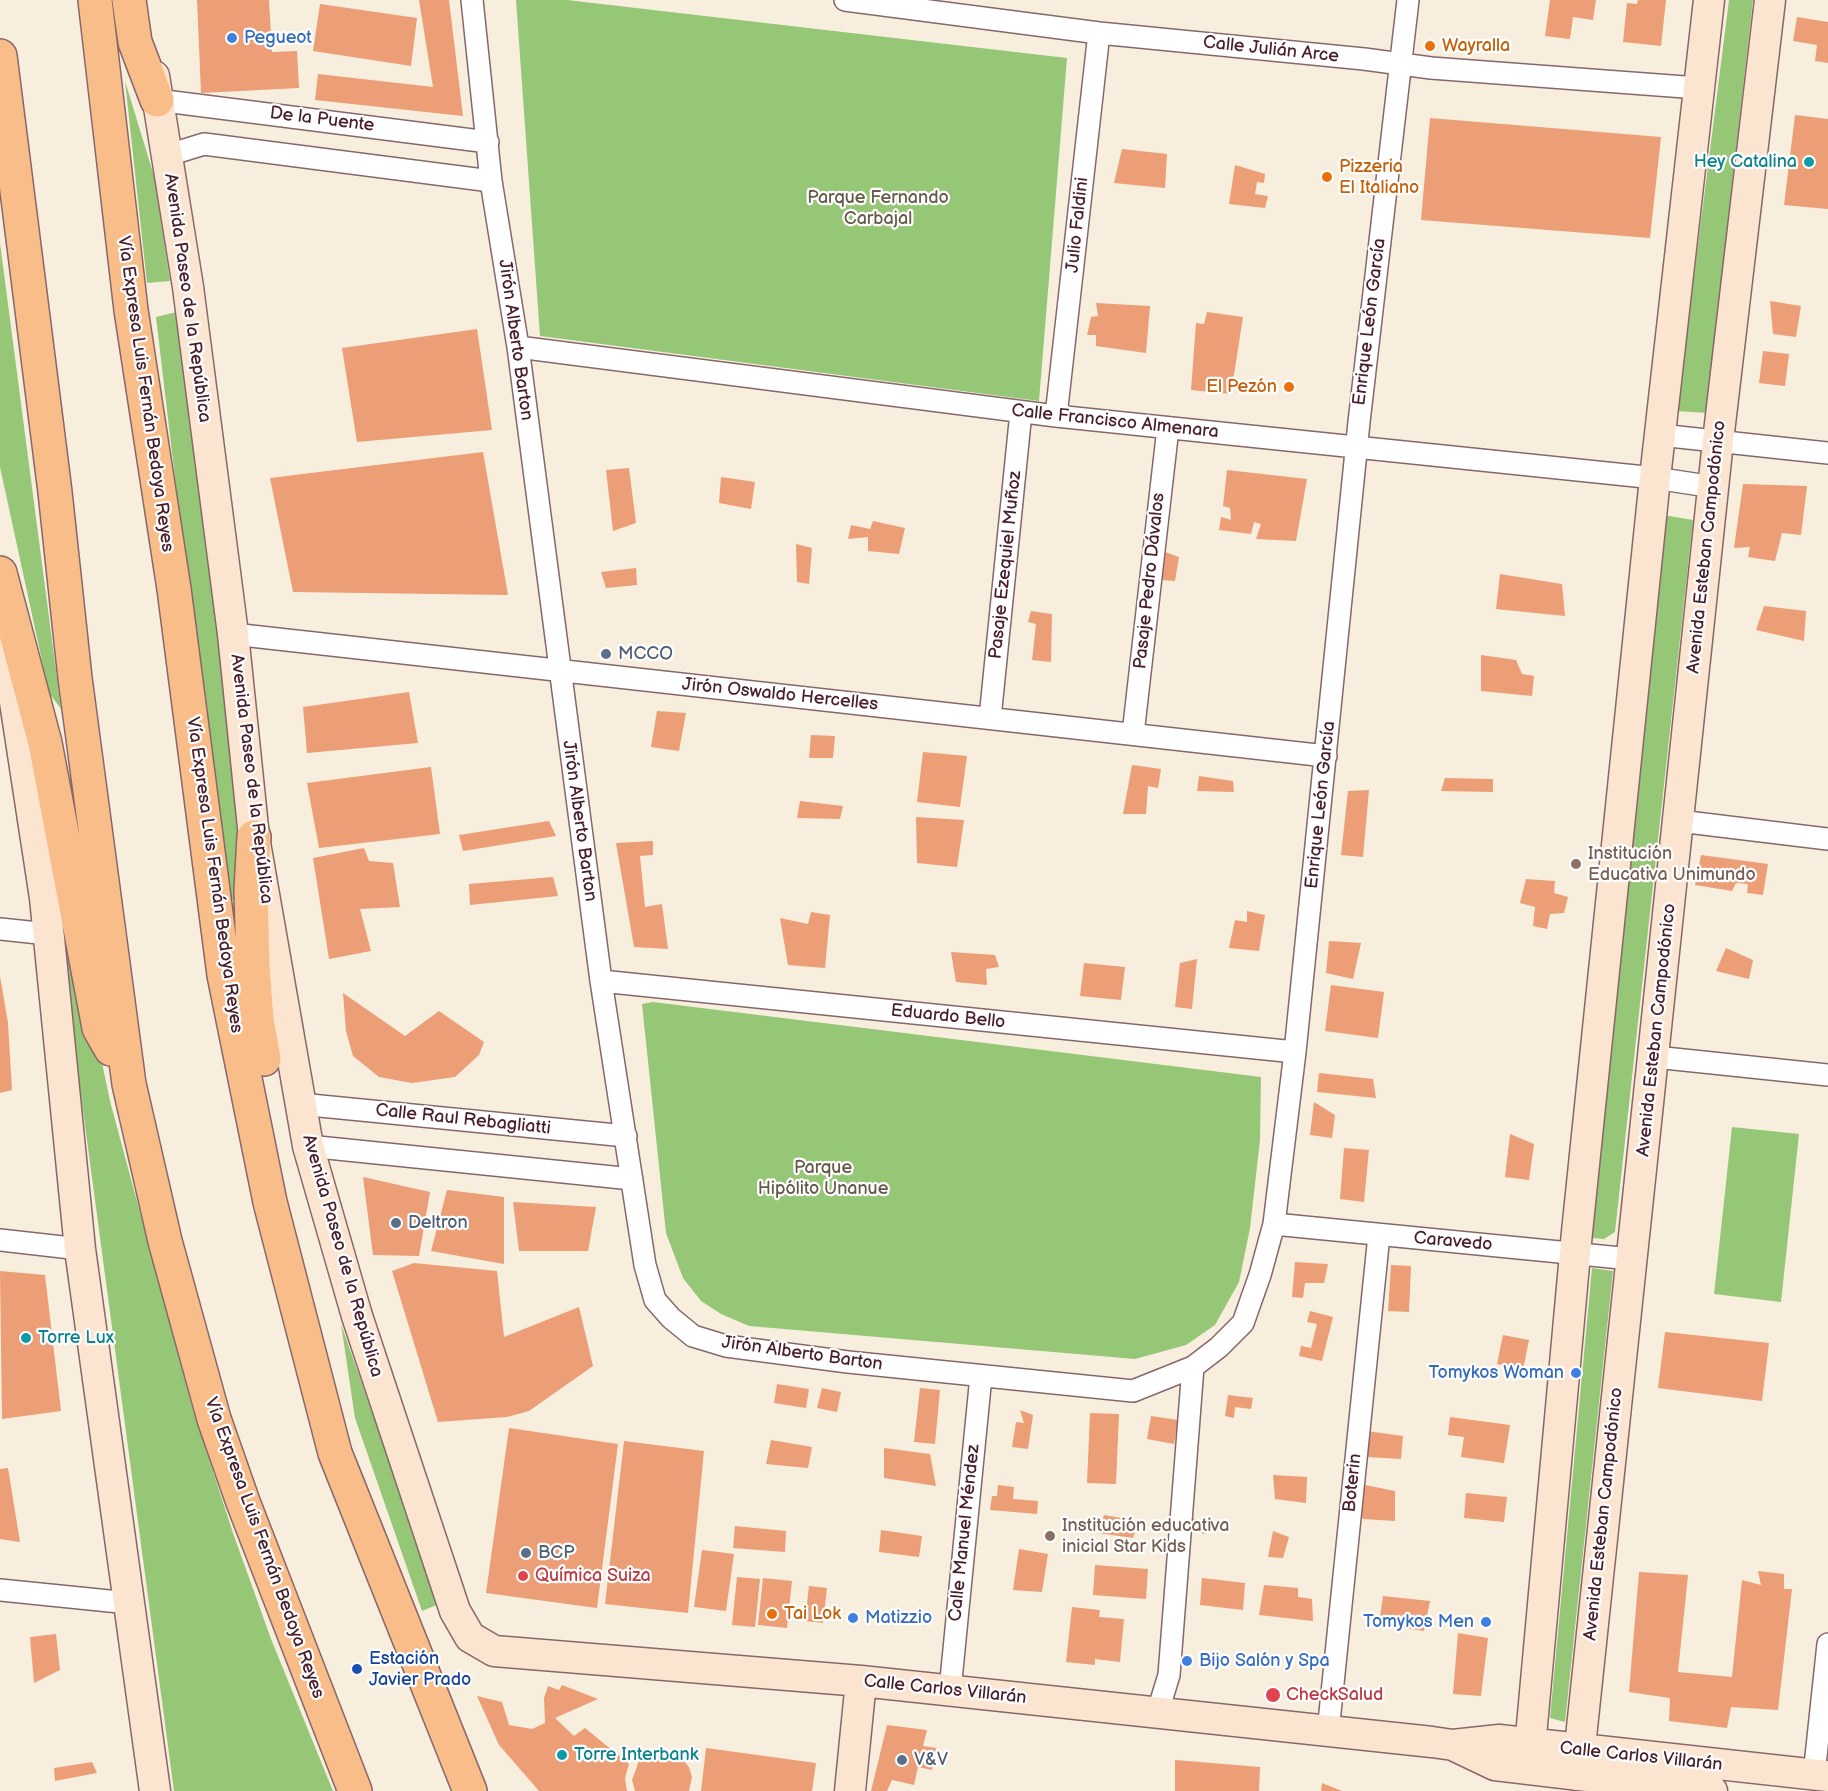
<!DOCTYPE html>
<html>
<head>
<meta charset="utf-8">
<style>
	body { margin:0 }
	canvas { display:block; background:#f8eede }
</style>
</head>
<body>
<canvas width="1828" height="1791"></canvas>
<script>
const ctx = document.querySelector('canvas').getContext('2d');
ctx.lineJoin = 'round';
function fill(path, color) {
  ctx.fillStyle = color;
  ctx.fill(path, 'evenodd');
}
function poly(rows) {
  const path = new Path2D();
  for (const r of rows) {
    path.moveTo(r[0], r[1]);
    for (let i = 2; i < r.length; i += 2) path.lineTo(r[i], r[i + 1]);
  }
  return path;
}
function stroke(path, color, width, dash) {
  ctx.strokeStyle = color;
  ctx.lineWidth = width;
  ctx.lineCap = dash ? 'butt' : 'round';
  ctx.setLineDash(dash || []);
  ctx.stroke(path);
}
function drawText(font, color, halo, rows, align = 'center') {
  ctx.font = font + ' "Balsamiq Sans",sans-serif';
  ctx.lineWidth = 4.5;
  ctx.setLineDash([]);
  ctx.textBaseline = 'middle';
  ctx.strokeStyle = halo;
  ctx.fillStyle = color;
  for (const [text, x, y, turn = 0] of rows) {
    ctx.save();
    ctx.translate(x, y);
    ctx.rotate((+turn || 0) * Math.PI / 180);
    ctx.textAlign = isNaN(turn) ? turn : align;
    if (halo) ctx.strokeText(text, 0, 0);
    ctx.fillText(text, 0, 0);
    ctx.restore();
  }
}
const green = poly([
	[516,0,567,0,1067,58,1039,401,540,336],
	[1729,0,1753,0,1706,413,1677,411],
	[125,81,154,176,170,281,147,283],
	[0,243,61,709,49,693,0,467],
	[181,311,243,786,236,899,225,901,156,317],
	[1663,515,1693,520,1615,1232,1604,1239,1591,1238],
	[49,856,81,963,110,1101,193,1410,233,1533,271,1639,333,1791,174,1791],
	[653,1002,1261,1077,1260,1140,1250,1228,1239,1282,1215,1325,1186,1345,1135,1359,749,1326,721,1314,701,1301,683,1278,666,1233,642,1004],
	[1732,1127,1799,1134,1781,1302,1714,1294],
	[1592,1268,1613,1271,1565,1722,1550,1718],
	[341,1324,439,1604,422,1611,355,1418]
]);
const building = poly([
	[197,0,269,0,272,52,297,51,299,88,201,93],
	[419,0,449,0,463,116,315,100,318,74,433,87],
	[1550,0,1596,0,1593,20,1573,17,1570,39,1545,36],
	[1638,0,1666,0,1661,46,1623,42,1627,3,1637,4],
	[320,4,417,18,411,66,313,51],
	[1797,17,1828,22,1828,63,1815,61,1817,45,1793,41],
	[1795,115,1828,119,1828,209,1784,205],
	[1430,118,1661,137,1650,238,1421,220],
	[1122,149,1167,154,1165,188,1114,183],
	[1235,165,1265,174,1264,183,1257,182,1255,194,1268,196,1265,208,1229,204],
	[1770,301,1801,306,1796,337,1773,334],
	[1096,303,1150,306,1146,353,1096,346,1096,335,1087,335,1091,317,1098,316],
	[1207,312,1243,317,1231,394,1191,390,1196,323,1204,324],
	[477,329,492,430,357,442,342,348],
	[1763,351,1789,354,1785,386,1759,383],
	[483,452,508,595,293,592,270,478],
	[629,468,636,523,613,531,606,470],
	[1227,470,1307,479,1296,541,1256,539,1261,524,1254,522,1251,534,1219,530,1221,517,1231,520,1230,508,1223,506],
	[721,477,755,482,751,509,719,503],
	[1743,484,1807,486,1801,535,1782,533,1775,561,1748,557,1750,547,1734,548],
	[873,521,905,528,899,554,868,551,868,537,848,539,851,525,870,529],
	[796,544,812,548,809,584,797,582],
	[1165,552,1179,557,1175,581,1162,580],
	[636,568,637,585,606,588,601,572],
	[1500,574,1562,584,1565,616,1496,609],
	[1764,606,1806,611,1804,641,1756,630],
	[1031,611,1052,614,1051,662,1032,660,1036,624,1028,622],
	[1481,655,1516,660,1522,674,1534,676,1532,696,1481,691],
	[409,692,418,743,307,753,303,707],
	[657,711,686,713,679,751,651,747],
	[811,735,835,736,833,758,809,758],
	[923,752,967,756,960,807,917,802],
	[1132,765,1161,769,1158,788,1148,786,1146,814,1123,814],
	[431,767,440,834,319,848,307,783],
	[1199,776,1233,781,1234,792,1197,791],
	[1445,778,1493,779,1493,792,1441,791],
	[1369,790,1363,857,1341,855,1348,791],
	[800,801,843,806,840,819,797,818],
	[916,817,964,820,957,867,917,863],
	[549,821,556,836,463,851,459,835],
	[653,841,653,855,640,856,645,907,662,904,668,949,634,947,616,843],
	[364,848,369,861,393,863,400,907,360,909,371,951,329,959,313,858],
	[1701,855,1768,864,1763,895,1747,893,1748,884,1736,883,1732,891,1695,885],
	[553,877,558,896,470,905,469,884],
	[1526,879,1555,881,1554,893,1568,897,1564,913,1550,914,1547,929,1533,926,1535,907,1520,903],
	[1247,911,1265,915,1259,951,1229,948,1235,920,1247,922],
	[811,912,830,915,825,968,788,965,780,918,808,924],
	[1329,941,1361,943,1353,979,1326,973],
	[1726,948,1753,960,1749,979,1716,971],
	[951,952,995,955,999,967,986,969,987,985,956,982],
	[1197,959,1192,1009,1175,1007,1180,963],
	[1084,963,1125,967,1121,1000,1080,996],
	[0,976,8,1023,12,1090,0,1093],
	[1331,985,1384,992,1378,1038,1325,1031],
	[343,993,405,1036,439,1011,484,1042,479,1055,455,1077,412,1083,379,1077,353,1056,346,1031],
	[1319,1073,1373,1079,1376,1098,1317,1092],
	[1314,1102,1335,1115,1332,1138,1310,1135],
	[1510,1134,1534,1144,1529,1180,1505,1177],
	[1344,1148,1369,1150,1364,1202,1340,1199],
	[363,1177,430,1192,419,1256,373,1255],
	[447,1190,504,1197,504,1264,431,1251],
	[513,1202,596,1207,588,1251,519,1251],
	[1295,1262,1328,1264,1324,1283,1305,1283,1303,1298,1292,1297],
	[414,1263,497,1271,504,1337,579,1307,593,1366,529,1411,507,1417,438,1422,392,1271],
	[1391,1265,1411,1266,1409,1312,1388,1311],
	[0,1271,45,1275,61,1411,2,1419],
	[1310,1311,1333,1317,1322,1361,1299,1356,1301,1346,1311,1348,1317,1324,1307,1322],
	[1665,1332,1769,1343,1762,1401,1658,1388],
	[1503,1335,1529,1340,1523,1370,1497,1364],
	[777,1384,809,1389,806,1408,774,1403],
	[822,1388,841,1392,837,1412,817,1408],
	[920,1388,940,1390,935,1444,914,1442],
	[1228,1395,1253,1398,1251,1409,1235,1407,1234,1418,1225,1416],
	[1020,1410,1033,1415,1028,1449,1012,1447,1016,1422,1024,1423],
	[1090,1413,1119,1414,1116,1484,1087,1483],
	[1151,1416,1178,1420,1174,1444,1147,1439],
	[1450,1417,1510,1425,1504,1463,1461,1457,1464,1437,1448,1435],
	[509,1428,618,1444,597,1608,486,1593],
	[1367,1431,1403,1436,1401,1459,1367,1457],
	[771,1440,812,1447,808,1468,766,1464],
	[624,1441,704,1451,688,1613,605,1604],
	[884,1448,930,1454,936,1486,884,1478],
	[8,1468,20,1542,0,1539,0,1469],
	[1273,1475,1307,1477,1306,1503,1275,1499],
	[1360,1484,1395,1491,1395,1521,1363,1519,1357,1505],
	[998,1485,1014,1487,1013,1499,1038,1501,1037,1514,990,1510,992,1496,997,1496],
	[1466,1493,1507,1497,1504,1522,1464,1518],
	[1104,1515,1139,1521,1133,1538,1098,1533],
	[1192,1518,1209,1523,1205,1534,1189,1530],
	[735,1526,786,1531,785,1552,733,1548],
	[881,1530,922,1536,919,1557,879,1552],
	[1273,1531,1289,1537,1283,1558,1268,1557],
	[1019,1549,1048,1554,1042,1592,1013,1590],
	[702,1550,734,1554,726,1611,694,1607],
	[1095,1565,1148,1569,1146,1599,1093,1595],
	[1758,1571,1784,1574,1784,1589,1792,1589,1778,1710,1731,1707,1727,1728,1669,1721,1670,1698,1629,1692,1639,1572,1688,1575,1678,1672,1732,1677,1742,1580,1761,1585],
	[737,1577,760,1579,755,1627,732,1625],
	[763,1578,792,1581,787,1628,758,1625],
	[1202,1578,1245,1583,1243,1610,1200,1605],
	[1264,1585,1298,1588,1298,1597,1312,1599,1313,1621,1259,1615],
	[809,1586,827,1588,823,1623,805,1621],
	[1383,1596,1430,1601,1424,1631,1379,1624],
	[1072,1607,1100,1610,1099,1617,1124,1619,1120,1662,1095,1659,1095,1665,1066,1662],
	[1458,1633,1488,1638,1481,1696,1453,1694],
	[56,1634,60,1670,34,1683,30,1637],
	[562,1685,598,1699,555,1718,574,1736,585,1728,629,1764,625,1778,627,1791,539,1791,499,1745,477,1696,502,1702,509,1725,532,1729,545,1723,544,1698,548,1686,559,1690],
	[887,1725,927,1730,923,1746,936,1748,932,1770,918,1767,914,1785,892,1780,887,1791,871,1791],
	[706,1748,816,1763,812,1791,701,1791],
	[666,1750,676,1753,689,1767,692,1777,689,1791,635,1791,632,1780,639,1761,656,1751],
	[1175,1760,1260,1767,1259,1791,1175,1791],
	[92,1762,97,1773,55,1781,54,1768],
	[1322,1783,1342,1791,1321,1791]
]);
const street = poly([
	[472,0,491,181,518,347,601,981,645,1265,655,1300,671,1318,693,1336,726,1346,848,1362,1133,1391,1193,1367,1219,1347,1243,1323,1260,1275,1274,1224,1295,1052,1359,422,1408,0],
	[845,0,1099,33,1364,59,1431,68,1698,88],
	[157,100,488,142],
	[167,162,178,152,204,144,491,181],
	[518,347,1056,416,1655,478,1714,487],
	[1056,416,1099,33],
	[1660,435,1828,453],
	[233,634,1326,756],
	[990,718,1021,412],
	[1133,734,1168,428],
	[1679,821,1828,839],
	[0,929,48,934],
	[601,981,1295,1052],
	[1655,1057,1828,1075],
	[300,1104,626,1136],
	[308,1146,632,1179],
	[1274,1224,1631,1259],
	[0,1240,80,1249],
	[0,1590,129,1603],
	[950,1690,981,1376],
	[1158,1711,1169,1675,1193,1367],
	[1328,1732,1379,1235],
	[1814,1775,1828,1644]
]);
const secondary = poly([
	[154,76,188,287,233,634,254,837,308,1146,357,1316,455,1611,470,1637,494,1651,861,1681,1432,1742,1453,1745,1495,1765,1712,1791],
	[6,643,45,898,80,1249,155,1791],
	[1453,1745,1499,1740,1828,1776],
	[1528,1769,1577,1232,1655,478,1709,0],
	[1577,1775,1718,441,1770,0],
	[850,1791,861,1681]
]);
const highway = poly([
	[95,0,131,310,174,589,224,975,270,1202,335,1453,470,1791],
	[129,0,135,42,157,100],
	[0,56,55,492,75,678,129,1084,165,1241,214,1419,243,1502,355,1791],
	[0,573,45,743,99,1028,111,1049],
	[254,837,251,890,253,967,257,1020,264,1059]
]);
const markers = [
	[232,38,6,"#3f7fe0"],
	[1430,46,6,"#e8710a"],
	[1809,162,6,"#0f9aa8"],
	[1327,177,6,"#e8710a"],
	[1289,387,6,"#e8710a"],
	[606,654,6,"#5c6f8a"],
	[1576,864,6,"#8d6e63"],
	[396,1223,6,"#5c6f8a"],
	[26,1338,6,"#0f9aa8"],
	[1576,1373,6,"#3f7fe0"],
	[1050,1536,6,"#8d6e63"],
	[526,1553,6,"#5c6f8a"],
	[523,1576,6,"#e0444e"],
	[772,1614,6,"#e8710a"],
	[853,1618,6,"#3f7fe0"],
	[1486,1622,6,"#3f7fe0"],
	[1187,1661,6,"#3f7fe0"],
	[357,1669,6,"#1a4fb4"],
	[1273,1695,8,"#e0444e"],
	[562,1755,6,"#0f9aa8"],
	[902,1760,6,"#5c6f8a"]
];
const shopNames = [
	["Pegueot",244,38],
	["Tomykos Woman",1564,1373,"right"],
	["Matizzio",865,1618],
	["Tomykos Men",1474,1622,"right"],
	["Bijo Salón y Spa",1199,1661]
];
const foodNames = [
	["Wayralla",1442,46],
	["Pizzeria",1339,167],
	["El Italiano",1339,188],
	["El Pezón",1277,387,"right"],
	["Tai Lok",784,1614]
];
const streetNames = [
	["Calle Julián Arce",1271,50,6],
	["De la Puente",322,120,7],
	["Julio Faldini",1078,225,-84],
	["Avenida Paseo de la República",187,298,82],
	["Enrique León García",1370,322,-83],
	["Jirón Alberto Barton",515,340,82],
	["Vía Expresa Luis Fernán Bedoya Reyes",145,394,82],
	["Calle Francisco Almenara",1115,422,6],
	["Avenida Esteban Campodónico",1707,547,-84],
	["Pasaje Ezequiel Muñoz",1006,565,-84],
	["Pasaje Pedro Dávalos",1150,581,-84],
	["Jirón Oswaldo Hercelles",780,695,6],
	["Avenida Paseo de la República",251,779,83],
	["Enrique León García",1321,805,-84],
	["Jirón Alberto Barton",579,821,82],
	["Vía Expresa Luis Fernán Bedoya Reyes",214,875,82],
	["Eduardo Bello",948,1017,6],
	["Avenida Esteban Campodónico",1657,1030,-84],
	["Calle Raul Rebagliatti",463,1120,6],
	["Caravedo",1453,1242,5],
	["Avenida Paseo de la República",342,1256,74],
	["Jirón Alberto Barton",802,1354,8],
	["Boterin",1353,1483,-84],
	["Avenida Esteban Campodónico",1604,1514,-84],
	["Calle Manuel Méndez",965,1533,-84],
	["Vía Expresa Luis Fernán Bedoya Reyes",264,1548,70],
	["Calle Carlos Villarán",945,1690,6],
	["Calle Carlos Villarán",1641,1757,6]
];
const cultureNames = [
	["Hey Catalina",1797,162,"right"],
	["Torre Lux",38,1338],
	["Torre Interbank",574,1755]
];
const parkNames = [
	["Parque Fernando",878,198],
	["Carbajal",878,219],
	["Parque",823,1168],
	["Hipólito Unanue",823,1189]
];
const serviceNames = [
	["MCCO",618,654],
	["Deltron",408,1223],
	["BCP",538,1553],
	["V&V",914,1760]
];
const educationNames = [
	["Institución",1588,854],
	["Educativa Unimundo",1588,875],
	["Institución educativa",1062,1526],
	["inicial Star Kids",1062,1547]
];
const healthNames = [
	["Química Suiza",535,1576],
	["CheckSalud",1286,1695]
];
const transitNames = [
	["Estación",369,1659],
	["Javier Prado",369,1680]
];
fill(green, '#96c777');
fill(building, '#ec9e77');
stroke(street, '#87676a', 24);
stroke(secondary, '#87676a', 33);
stroke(highway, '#87676a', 36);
stroke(street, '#fff', 21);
stroke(secondary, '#fce5d0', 30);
stroke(highway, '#f8bd89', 33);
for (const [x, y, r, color] of markers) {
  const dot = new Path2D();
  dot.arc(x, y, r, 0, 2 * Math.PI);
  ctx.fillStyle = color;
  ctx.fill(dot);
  stroke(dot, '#fff', 2);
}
drawText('18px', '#366cbe', '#fff', shopNames, 'left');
drawText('18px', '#c56008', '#fff', foodNames, 'left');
drawText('18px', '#4a1f2b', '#fff', streetNames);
drawText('18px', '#0d838f', '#fff', cultureNames, 'left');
drawText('18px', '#655a46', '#fff', parkNames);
drawText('18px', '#4e5e75', '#fff', serviceNames, 'left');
drawText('18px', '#785e54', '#fff', educationNames, 'left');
drawText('18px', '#be3a42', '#fff', healthNames, 'left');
drawText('18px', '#164399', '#fff', transitNames, 'left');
</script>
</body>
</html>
